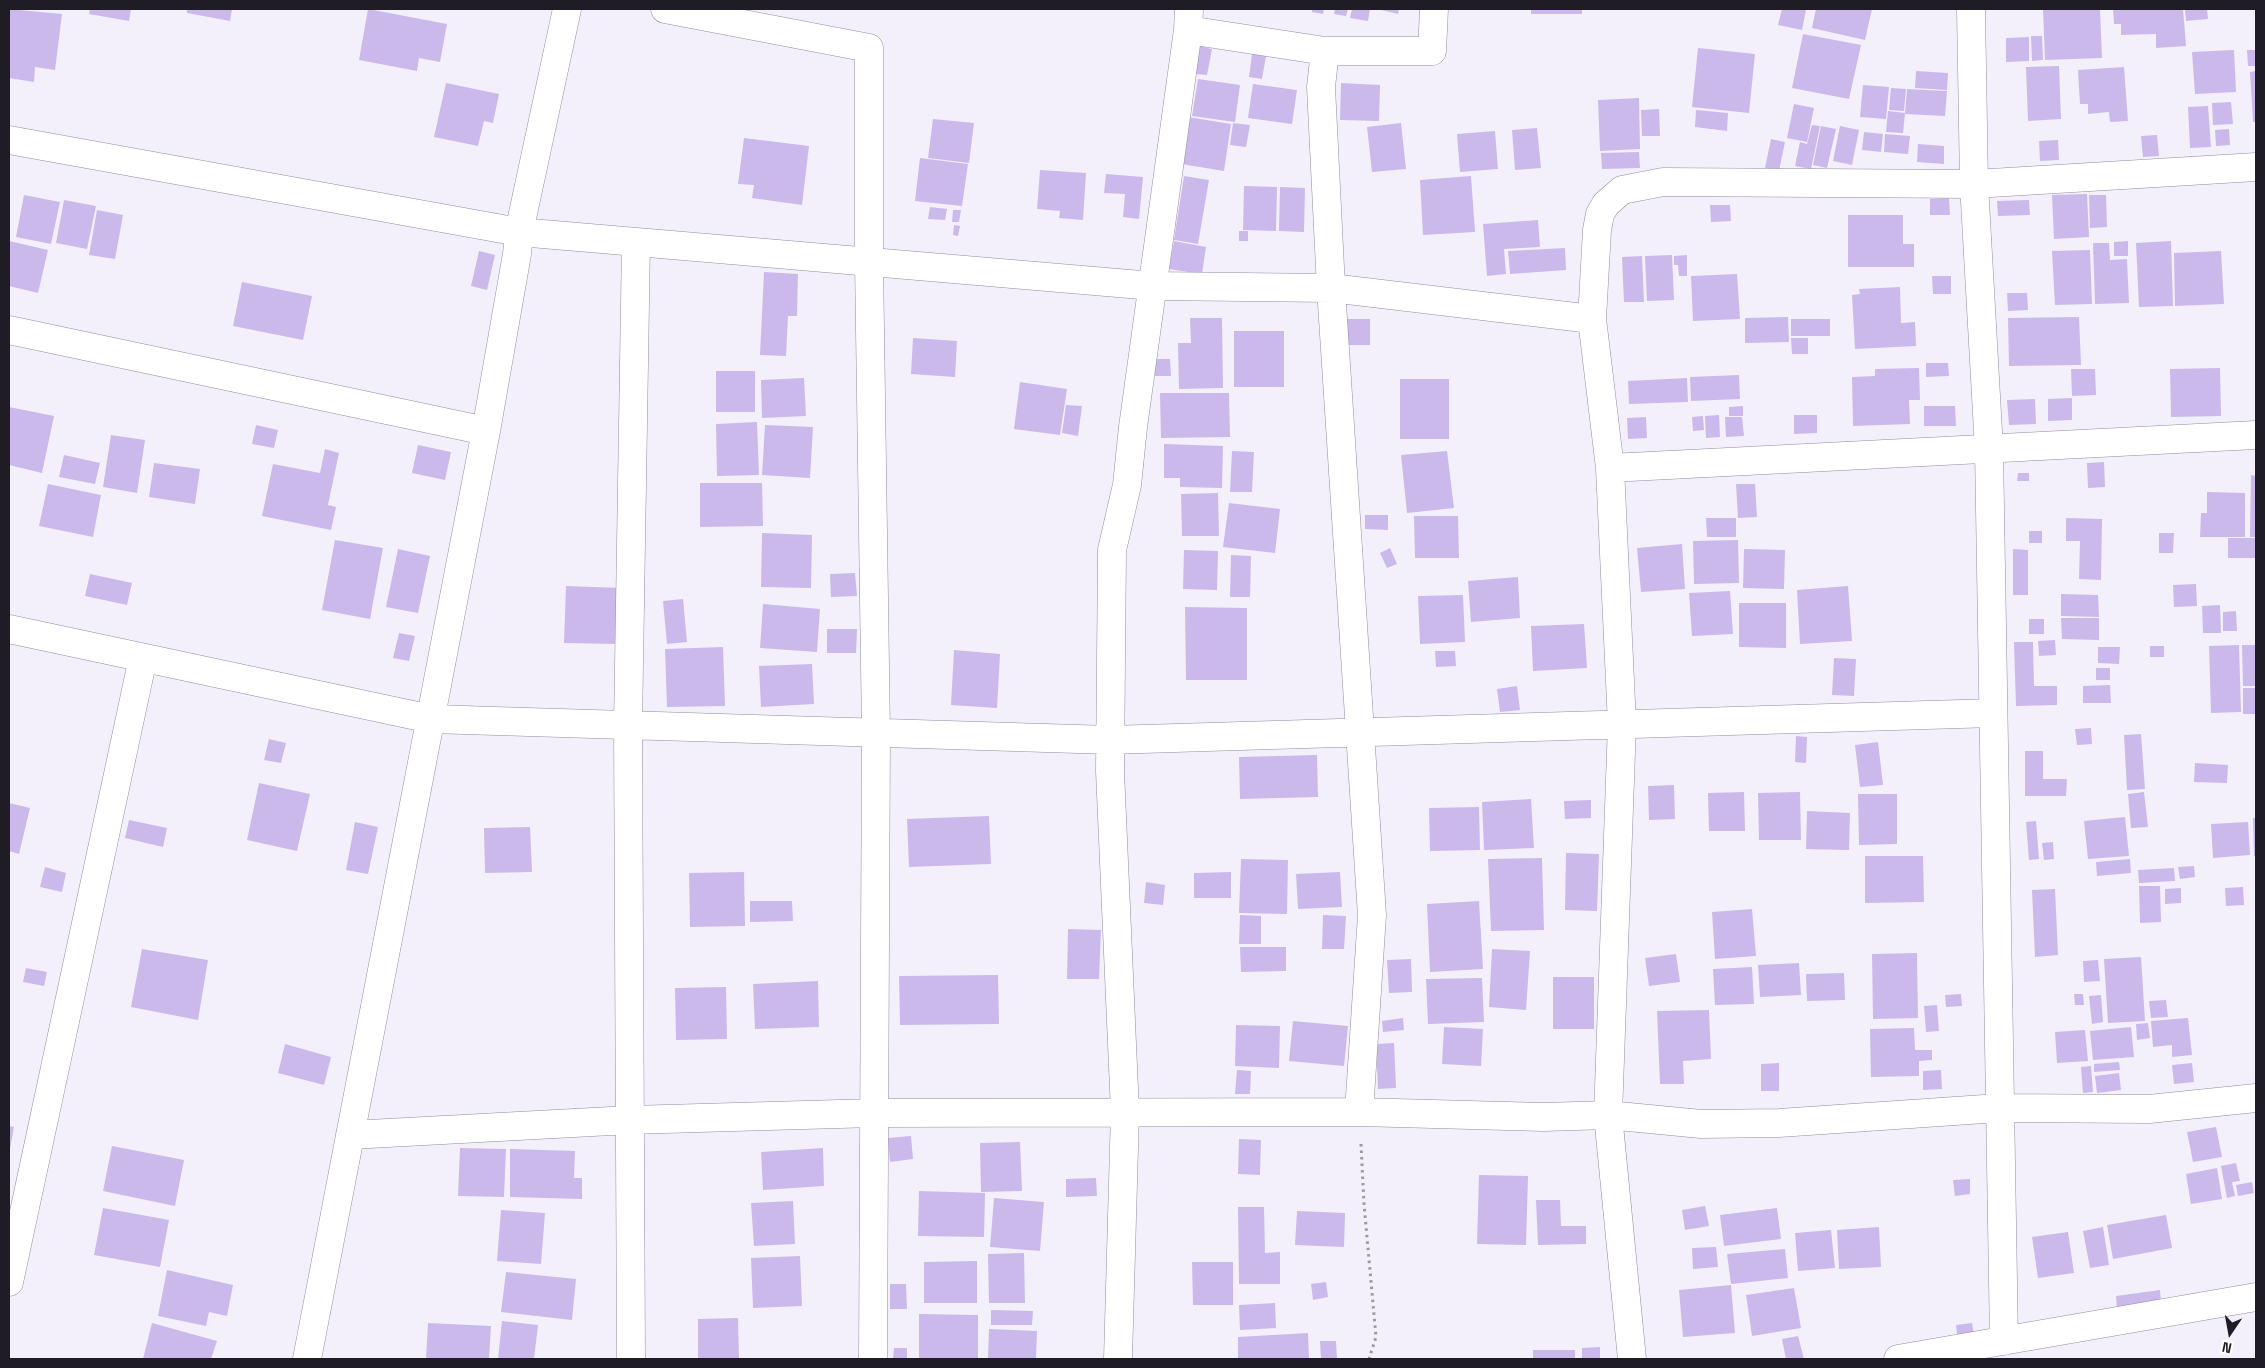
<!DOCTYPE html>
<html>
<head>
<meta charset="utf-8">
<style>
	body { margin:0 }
	#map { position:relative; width:2265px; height:1368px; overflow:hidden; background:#f4f0fb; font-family:"Space Grotesk",sans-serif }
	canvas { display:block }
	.frame { position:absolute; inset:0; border:10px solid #1f1c25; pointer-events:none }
	.north { position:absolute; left:2205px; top:1308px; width:50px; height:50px; -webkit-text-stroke:4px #fff; paint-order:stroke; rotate:192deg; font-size:14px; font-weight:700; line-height:20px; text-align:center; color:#1f1c25 }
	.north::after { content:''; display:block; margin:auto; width:18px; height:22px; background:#1f1c25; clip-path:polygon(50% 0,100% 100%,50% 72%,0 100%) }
</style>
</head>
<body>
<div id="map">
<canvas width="2265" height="1368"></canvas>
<div class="frame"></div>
<div class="north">N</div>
</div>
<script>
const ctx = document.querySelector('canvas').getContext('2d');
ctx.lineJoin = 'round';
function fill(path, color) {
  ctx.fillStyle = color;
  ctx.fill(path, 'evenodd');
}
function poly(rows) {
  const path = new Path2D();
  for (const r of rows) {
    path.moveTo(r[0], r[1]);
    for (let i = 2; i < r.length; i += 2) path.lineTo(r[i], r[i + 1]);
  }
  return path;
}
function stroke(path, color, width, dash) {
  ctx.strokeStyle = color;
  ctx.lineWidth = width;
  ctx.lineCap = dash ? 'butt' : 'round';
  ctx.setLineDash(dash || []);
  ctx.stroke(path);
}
const building = poly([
	[9,9,62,14,55,70,35,67,34,82,9,78],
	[90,9,131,9,129,21,89,14],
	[187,9,232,9,230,21,187,13],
	[368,9,447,24,440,62,419,58,417,71,359,60],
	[1312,9,1324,9,1323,14,1312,12],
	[1335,9,1348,9,1346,16,1334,14],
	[1352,9,1370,9,1368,21,1350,18],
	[1377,9,1399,9,1398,14],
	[1531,9,1582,9,1582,14,1531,14],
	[1782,9,1806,10,1802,30,1778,25],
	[1816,9,1872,9,1865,40,1812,28],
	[2043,9,2100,9,2102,58,2045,60],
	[2113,9,2183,9,2186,46,2156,48,2156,34,2121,35,2121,24,2114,24],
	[2185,9,2207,9,2208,19,2186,21],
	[1803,34,1861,45,1849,99,1792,88],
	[2031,36,2042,36,2043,60,2032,61],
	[2029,37,2029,61,2006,62,2006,38],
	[1199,46,1212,49,1207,75,1195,74],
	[1698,48,1755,54,1749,113,1692,107],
	[2234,50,2236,92,2195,94,2192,52],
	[2247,50,2256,50,2256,66,2248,66],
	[1252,54,1266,56,1262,79,1249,77],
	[2059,66,2061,119,2028,121,2026,67],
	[2124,67,2128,121,2110,122,2109,112,2088,114,2088,104,2080,104,2078,70],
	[1916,71,1948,73,1947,90,1915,88],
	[2256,71,2256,122,2253,122,2250,72],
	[1198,79,1240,85,1235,122,1192,116],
	[446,83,499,94,493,123,484,121,478,146,434,137],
	[1341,83,1380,85,1379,121,1340,120],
	[1253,84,1297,90,1292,124,1248,118],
	[1863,85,1889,87,1886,119,1860,117],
	[1891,88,1906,89,1904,111,1889,110],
	[1907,89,1947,91,1945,116,1905,114],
	[1639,98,1640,149,1600,151,1598,100],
	[2231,102,2233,124,2213,125,2212,103],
	[1794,104,1814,108,1807,142,1787,138],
	[2208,106,2211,147,2190,148,2188,107],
	[1659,109,1660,136,1642,136,1641,110],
	[1696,110,1728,113,1727,131,1695,127],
	[1888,111,1905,113,1903,133,1886,132],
	[1188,117,1231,124,1224,171,1181,164],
	[933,119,974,123,969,163,928,158],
	[1233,123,1250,125,1246,147,1230,145],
	[1401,123,1406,169,1372,172,1367,127],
	[1812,125,1820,126,1811,169,1795,166,1800,142,1807,144],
	[1821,126,1836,129,1827,168,1813,165],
	[1840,126,1859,130,1852,165,1833,161],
	[1537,128,1541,168,1515,170,1512,130],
	[2229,129,2230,145,2216,146,2215,130],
	[1495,131,1498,169,1460,172,1457,134],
	[1864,132,1883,134,1881,152,1862,150],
	[1885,134,1910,136,1908,154,1884,152],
	[2157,135,2159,156,2143,157,2141,136],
	[744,138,809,146,802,205,752,198,754,185,738,184],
	[1771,139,1785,142,1779,171,1765,168],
	[2058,140,2059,160,2040,161,2039,141],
	[1918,144,1944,146,1944,164,1917,162],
	[1639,152,1640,168,1602,169,1601,153],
	[920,158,968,164,962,206,915,201],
	[1040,170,1086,173,1083,220,1059,218,1060,211,1037,209],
	[1106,174,1143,177,1139,219,1123,217,1125,194,1104,193],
	[1184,176,1209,180,1198,244,1174,240],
	[1471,176,1475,232,1423,235,1420,180],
	[1244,186,1277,187,1276,231,1243,230],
	[1280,187,1305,188,1304,232,1279,231],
	[2087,194,2089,237,2054,239,2052,195],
	[24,195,60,202,51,244,16,237],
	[2089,195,2106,195,2107,227,2090,228],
	[1949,198,1950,215,1930,215,1930,199],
	[64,200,96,206,87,249,56,243],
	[2029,200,2030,215,1998,216,1997,201],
	[1710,205,1730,205,1731,221,1711,222],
	[930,207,947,209,945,220,928,219],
	[97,210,123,215,115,259,89,255],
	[953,210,961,210,959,222,952,222],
	[1848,215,1903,215,1903,244,1914,244,1914,267,1848,267],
	[1538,220,1540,247,1504,249,1506,274,1487,276,1483,224],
	[954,225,960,226,958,236,953,235],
	[1239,231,1248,231,1248,241,1239,241],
	[9,241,48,250,38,293,9,286],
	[1174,241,1206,247,1202,274,1169,269],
	[2128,241,2128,256,2114,256,2114,242],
	[2171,241,2173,306,2139,307,2136,243],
	[2093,243,2109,243,2110,260,2127,259,2129,303,2095,304],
	[1565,248,1566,270,1510,274,1508,251],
	[2090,250,2092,304,2055,305,2052,251],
	[479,251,495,255,487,290,471,286],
	[2221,251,2224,304,2175,306,2174,253],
	[1672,255,1674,300,1647,301,1645,256],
	[1687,255,1687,276,1679,276,1678,265,1674,265,1674,256],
	[1642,256,1644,302,1624,302,1622,257],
	[764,272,798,274,797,316,788,316,786,356,760,355],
	[1737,274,1740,319,1693,321,1691,276],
	[1932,276,1951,276,1951,294,1933,294],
	[242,282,312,296,303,340,233,326],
	[1900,287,1901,323,1915,322,1916,346,1855,349,1852,295,1860,294,1859,289],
	[2007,293,2027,293,2028,310,2008,311],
	[1788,317,1789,342,1745,343,1745,318],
	[2079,317,2081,365,2009,366,2008,318],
	[1190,318,1222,318,1223,388,1179,389,1178,343,1191,343],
	[1343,319,1370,319,1370,345,1343,345],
	[1791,319,1830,319,1830,336,1791,336],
	[1234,331,1284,331,1284,387,1234,387],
	[913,338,957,341,955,377,911,374],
	[1791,338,1808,338,1808,354,1792,354],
	[1151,359,1170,359,1171,376,1151,376],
	[1926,363,1948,363,1949,376,1926,377],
	[1919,368,1920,400,1909,400,1910,424,1853,426,1852,377,1875,376,1875,369],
	[2220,368,2221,416,2171,417,2170,369],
	[2071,369,2095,369,2096,395,2072,396],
	[716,371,755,371,755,412,716,412],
	[1739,375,1740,399,1691,401,1690,377],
	[804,378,806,416,762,418,761,380],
	[1687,378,1688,402,1629,404,1628,381],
	[1400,379,1449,379,1449,439,1400,439],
	[1020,382,1067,389,1060,435,1014,429],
	[1160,393,1229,393,1230,437,1161,438],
	[2072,398,2072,420,2048,421,2048,399],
	[2035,399,2036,424,2009,425,2007,400],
	[1066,405,1082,406,1078,436,1062,433],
	[1743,406,1743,416,1729,416,1729,407],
	[1924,406,1955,406,1956,426,1924,426],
	[9,407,54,416,42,473,9,465],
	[1719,415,1720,437,1706,438,1705,416],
	[1794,415,1817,415,1817,433,1794,434],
	[1703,416,1704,430,1693,431,1692,417],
	[1646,417,1647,438,1628,439,1627,418],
	[1725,417,1742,417,1744,436,1726,437],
	[757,422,759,475,717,476,716,424],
	[256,425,278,430,274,448,252,444],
	[765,425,813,427,810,478,762,475],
	[111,435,145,440,137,493,103,487],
	[1164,444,1223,446,1222,488,1180,487,1180,478,1164,478],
	[418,445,451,452,445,480,412,473],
	[325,449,339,453,328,505,336,507,331,530,262,516,273,464,320,473],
	[1232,451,1254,452,1252,492,1230,492],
	[1447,451,1454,508,1407,513,1401,455],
	[64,455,100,463,95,484,59,477],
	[2104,462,2105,487,2088,488,2087,463],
	[154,463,200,469,195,504,149,497],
	[2018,473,2029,473,2029,481,2017,481],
	[2251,475,2256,476,2256,537,2250,537],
	[700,483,762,483,763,526,700,527],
	[48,484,101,495,93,537,39,526],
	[1736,484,1755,484,1757,517,1738,518],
	[2207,492,2245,493,2245,537,2200,537,2201,513,2207,513],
	[1218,493,1219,536,1182,536,1181,494],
	[1229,503,1280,509,1275,553,1223,547],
	[1365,515,1388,515,1388,530,1365,529],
	[1414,516,1458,516,1459,558,1415,558],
	[1706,518,1736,518,1736,537,1707,537],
	[2066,518,2102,519,2101,580,2079,579,2080,541,2066,541],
	[2029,531,2042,531,2042,543,2029,543],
	[762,533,812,535,811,588,761,587],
	[2159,533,2174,533,2173,553,2159,553],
	[2228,538,2256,538,2256,558,2228,558],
	[335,540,383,548,370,619,322,610],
	[1738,540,1739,583,1694,584,1693,541],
	[1682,544,1685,589,1641,592,1637,548],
	[1390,548,1397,564,1387,568,1380,553],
	[398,549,430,556,418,613,386,607],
	[1744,549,1785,550,1784,589,1743,588],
	[2013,549,2028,550,2028,595,2013,595],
	[1184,550,1218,551,1217,590,1183,589],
	[1231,555,1251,556,1250,597,1230,597],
	[855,573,857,596,831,597,830,574],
	[90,574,132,583,127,605,85,596],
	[1518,577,1520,618,1471,622,1468,581],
	[2196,584,2197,606,2174,607,2173,585],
	[566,586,621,588,619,644,564,643],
	[1848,586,1852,641,1800,644,1797,590],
	[1730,591,1733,634,1692,636,1689,593],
	[2061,594,2098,595,2099,617,2061,616],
	[1463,595,1465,642,1420,644,1418,596],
	[683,599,687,642,667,644,663,601],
	[1739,603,1786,603,1786,648,1739,647],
	[763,604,820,609,817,652,760,648],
	[2220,605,2221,633,2203,633,2202,606],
	[1185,607,1247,608,1247,680,1186,680],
	[2236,611,2237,631,2223,631,2223,612],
	[2061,618,2099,618,2099,640,2062,639],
	[2029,619,2044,619,2044,634,2029,634],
	[1584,624,1587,668,1533,671,1531,626],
	[827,629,857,629,856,653,827,653],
	[399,633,415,636,409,661,393,658],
	[2055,640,2056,655,2039,656,2038,641],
	[2014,642,2033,642,2034,686,2057,686,2057,705,2016,706],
	[2239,645,2241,712,2211,713,2209,646],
	[2242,645,2256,645,2256,686,2243,686],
	[2150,646,2164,646,2164,657,2150,657],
	[723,647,725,706,667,707,665,649],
	[2098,647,2120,647,2119,664,2098,663],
	[954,650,1000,654,997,708,951,705],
	[1435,651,1455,651,1456,666,1436,667],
	[1834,658,1856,659,1854,696,1832,695],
	[812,664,814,704,761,707,759,666],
	[2096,668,2110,668,2110,680,2096,680],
	[2110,685,2111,703,2083,703,2083,686],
	[1517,686,1520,710,1500,712,1497,689],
	[2243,688,2256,688,2256,714,2243,714],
	[2091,728,2092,744,2077,745,2075,729],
	[2141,734,2145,789,2127,790,2124,735],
	[1796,736,1807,737,1806,763,1795,762],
	[269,739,286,743,281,763,264,760],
	[1878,742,1883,785,1860,787,1855,745],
	[2025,751,2043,751,2043,779,2067,779,2066,796,2025,796],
	[1317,755,1318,797,1240,799,1239,757],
	[2195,763,2228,765,2227,783,2194,782],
	[259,783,310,794,297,851,247,840],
	[1674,785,1675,819,1649,820,1648,786],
	[1744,792,1745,831,1709,831,1708,793],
	[1800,792,1801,840,1759,840,1758,793],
	[2144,792,2148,827,2131,828,2128,794],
	[1858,794,1897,794,1897,844,1859,845],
	[1531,799,1534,848,1484,850,1482,802],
	[1591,800,1591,818,1565,819,1564,801],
	[9,803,30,808,19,854,9,851],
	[1479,807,1480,850,1430,851,1429,808],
	[1807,811,1850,813,1849,850,1806,849],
	[989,816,991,864,909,867,907,819],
	[2125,817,2129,856,2088,859,2084,821],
	[2253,818,2256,818,2256,856,2254,856],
	[129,820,167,828,163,847,125,838],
	[2036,821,2039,859,2029,860,2026,822],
	[355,822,378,827,368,874,346,870],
	[2248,822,2250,855,2213,858,2211,824],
	[530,827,532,872,485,873,484,828],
	[2053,842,2054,859,2044,860,2042,843],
	[1566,853,1599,854,1597,911,1565,910],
	[1865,856,1923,856,1924,902,1865,903],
	[1542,858,1544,930,1491,931,1488,859],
	[1241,859,1288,860,1287,914,1239,913],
	[2130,859,2131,873,2097,876,2096,862],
	[2194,866,2195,877,2180,879,2178,867],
	[45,867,66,873,62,892,40,887],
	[2174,868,2175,881,2139,883,2138,870],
	[744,872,745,926,690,927,689,873],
	[1231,872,1231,898,1194,898,1194,873],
	[1340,872,1342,907,1298,909,1296,874],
	[1146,882,1165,885,1163,905,1144,903],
	[2139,886,2160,886,2161,922,2140,923],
	[2243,887,2244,905,2226,906,2225,888],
	[2181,888,2181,903,2165,904,2165,889],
	[2055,889,2058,955,2035,957,2032,890],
	[750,901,792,901,793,921,750,922],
	[1479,901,1483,969,1430,972,1427,904],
	[1752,909,1756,956,1715,959,1712,912],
	[1240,915,1261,916,1261,944,1239,944],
	[1323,915,1346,916,1344,949,1322,949],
	[1068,929,1101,930,1099,979,1067,979],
	[1240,947,1286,947,1286,971,1241,972],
	[142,949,208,960,198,1020,131,1007],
	[1492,949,1530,951,1526,1010,1489,1007],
	[1917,953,1918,1018,1873,1019,1872,954],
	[1676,954,1680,982,1649,986,1645,958],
	[2141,957,2145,1021,2108,1023,2104,959],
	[1411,959,1412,992,1389,993,1387,960],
	[2098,960,2100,981,2084,982,2083,961],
	[1799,963,1801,995,1760,997,1758,965],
	[1752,967,1754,1004,1715,1005,1713,969],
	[26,968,47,972,44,986,23,982],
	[1844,973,1845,1000,1807,1001,1806,974],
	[998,975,999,1024,900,1025,899,976],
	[1553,977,1594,977,1594,1029,1553,1029],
	[1482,978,1484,1022,1428,1024,1426,979],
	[818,981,819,1027,755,1029,753,984],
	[726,987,727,1039,676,1040,675,988],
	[1961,994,1962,1006,1946,1007,1945,995],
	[2074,994,2083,994,2084,1005,2075,1005],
	[2101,995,2103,1022,2092,1024,2089,996],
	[2166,1000,2168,1017,2151,1018,2149,1001],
	[1937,1005,1939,1031,1926,1032,1924,1006],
	[1709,1010,1711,1059,1683,1061,1684,1084,1660,1084,1657,1011],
	[1403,1018,1404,1030,1383,1032,1382,1021],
	[2188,1018,2192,1055,2172,1057,2172,1045,2153,1047,2151,1021],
	[1293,1021,1348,1026,1344,1066,1289,1061],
	[2148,1023,2150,1038,2137,1040,2136,1024],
	[1236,1025,1280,1026,1279,1068,1235,1066],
	[1444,1027,1483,1029,1481,1066,1442,1064],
	[2131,1027,2134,1057,2093,1060,2090,1031],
	[1914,1028,1915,1050,1932,1050,1932,1060,1919,1061,1919,1076,1871,1077,1870,1029],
	[2085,1030,2088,1061,2057,1063,2055,1032],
	[1394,1043,1396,1088,1378,1089,1376,1044],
	[285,1044,331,1057,324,1085,278,1073],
	[2119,1062,2120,1070,2094,1072,2094,1064],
	[1779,1063,1779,1091,1761,1091,1761,1064],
	[2192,1063,2194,1082,2174,1084,2172,1065],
	[2091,1066,2093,1092,2083,1093,2081,1067],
	[1237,1070,1251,1071,1250,1094,1235,1094],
	[1941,1070,1942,1089,1923,1090,1923,1071],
	[2119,1073,2121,1090,2097,1093,2095,1076],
	[9,1126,14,1127,10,1149,9,1149],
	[2216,1127,2222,1157,2193,1162,2187,1132],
	[911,1136,913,1159,890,1162,888,1138],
	[1239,1139,1261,1140,1260,1175,1238,1174],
	[1020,1142,1022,1191,981,1192,980,1143],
	[112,1146,184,1160,175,1206,103,1191],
	[460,1148,506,1149,504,1197,458,1196],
	[823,1148,824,1186,763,1190,761,1152],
	[510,1149,575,1151,574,1178,582,1178,582,1199,510,1197],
	[2236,1163,2240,1181,2232,1182,2235,1196,2227,1198,2221,1166],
	[2217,1168,2222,1199,2191,1204,2186,1174],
	[1479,1175,1528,1176,1526,1245,1477,1244],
	[1096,1178,1097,1196,1066,1197,1066,1179],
	[1970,1179,1970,1194,1955,1196,1953,1180],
	[2252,1182,2254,1193,2238,1196,2236,1185],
	[919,1191,985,1193,984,1237,918,1236],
	[994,1198,1044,1202,1040,1251,990,1247],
	[1536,1200,1560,1200,1561,1226,1586,1226,1586,1244,1538,1245],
	[793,1201,795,1244,754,1246,751,1203],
	[1705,1206,1709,1226,1685,1230,1682,1210],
	[1238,1207,1264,1207,1265,1253,1280,1252,1280,1284,1239,1284],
	[103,1208,169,1220,160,1267,94,1255],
	[1777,1208,1781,1239,1724,1246,1720,1215],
	[501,1210,545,1213,541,1264,497,1261],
	[1297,1211,1345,1213,1344,1247,1295,1245],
	[2166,1215,2172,1248,2113,1259,2107,1225],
	[1879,1227,1881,1267,1839,1269,1837,1230],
	[2103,1227,2109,1265,2090,1268,2083,1231],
	[1831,1230,1835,1268,1798,1271,1795,1233],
	[2068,1232,2074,1273,2038,1278,2032,1237],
	[1716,1247,1718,1267,1693,1269,1692,1248],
	[1785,1249,1788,1278,1731,1284,1727,1254],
	[1024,1253,1025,1303,989,1303,988,1254],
	[800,1256,802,1306,753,1308,751,1258],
	[977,1261,977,1303,924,1303,924,1262],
	[1192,1262,1233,1262,1233,1305,1193,1305],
	[167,1270,233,1285,227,1316,209,1312,206,1326,158,1316],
	[506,1272,576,1279,572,1320,501,1312],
	[1326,1282,1328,1297,1313,1300,1311,1284],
	[890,1284,906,1284,907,1309,890,1309],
	[1731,1285,1735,1333,1683,1337,1679,1290],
	[1794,1288,1801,1328,1752,1336,1746,1295],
	[2160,1290,2161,1302,2117,1309,2116,1296],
	[1275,1303,1276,1328,1240,1330,1239,1305],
	[991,1310,1033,1311,1032,1325,991,1325],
	[919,1314,978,1315,978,1359,919,1359],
	[738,1318,739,1359,698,1359,698,1319],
	[502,1321,538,1325,534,1359,498,1359],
	[152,1323,217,1341,211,1359,143,1359],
	[428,1323,491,1326,489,1359,426,1359],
	[1972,1323,1975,1341,1958,1342,1956,1325],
	[989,1329,1037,1331,1036,1359,988,1359],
	[1308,1333,1309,1359,1238,1359,1238,1337],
	[1798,1336,1804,1359,1786,1359,1782,1339],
	[1320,1341,1336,1341,1337,1359,1321,1359],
	[1600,1347,1600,1359,1582,1359,1582,1348],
	[894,1348,907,1348,907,1359,893,1359],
	[1533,1350,1575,1350,1575,1359,1533,1359]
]);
const path = poly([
	[1361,1144,1364,1204,1376,1337,1369,1359]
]);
const street = poly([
	[665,9,869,48,869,262,876,733,873,1359],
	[1971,9,1974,184,1989,449,2004,1341],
	[1188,30,1325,51,1432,51,1434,9],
	[1325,51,1321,87,1331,288,1372,915,1359,1112],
	[9,140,519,232,1153,286,1331,288,1592,319],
	[9,330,486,431],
	[1610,468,2256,435],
	[9,629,431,719,1110,740,1993,713],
	[350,1135,630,1120,874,1113,1359,1112,1544,1117,1608,1115,1701,1124,1779,1123,1999,1108,2149,1109,2256,1098],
	[9,1282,143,658],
	[307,1359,486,431,517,254,519,232,567,9],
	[631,1359,628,725,636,243],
	[1118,1359,1125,1112,1110,771,1112,550,1127,485,1133,427,1188,30,1189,9],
	[1632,1359,1608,1115,1622,724,1610,468,1592,319,1597,230,1600,214,1606,204,1622,190,1663,182,1974,184,2256,167],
	[1898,1359,2256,1297]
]);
fill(building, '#cbb9eb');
stroke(street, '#938aa3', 29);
stroke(path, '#9b98a2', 3, [2.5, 4]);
stroke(street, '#fff', 28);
</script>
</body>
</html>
